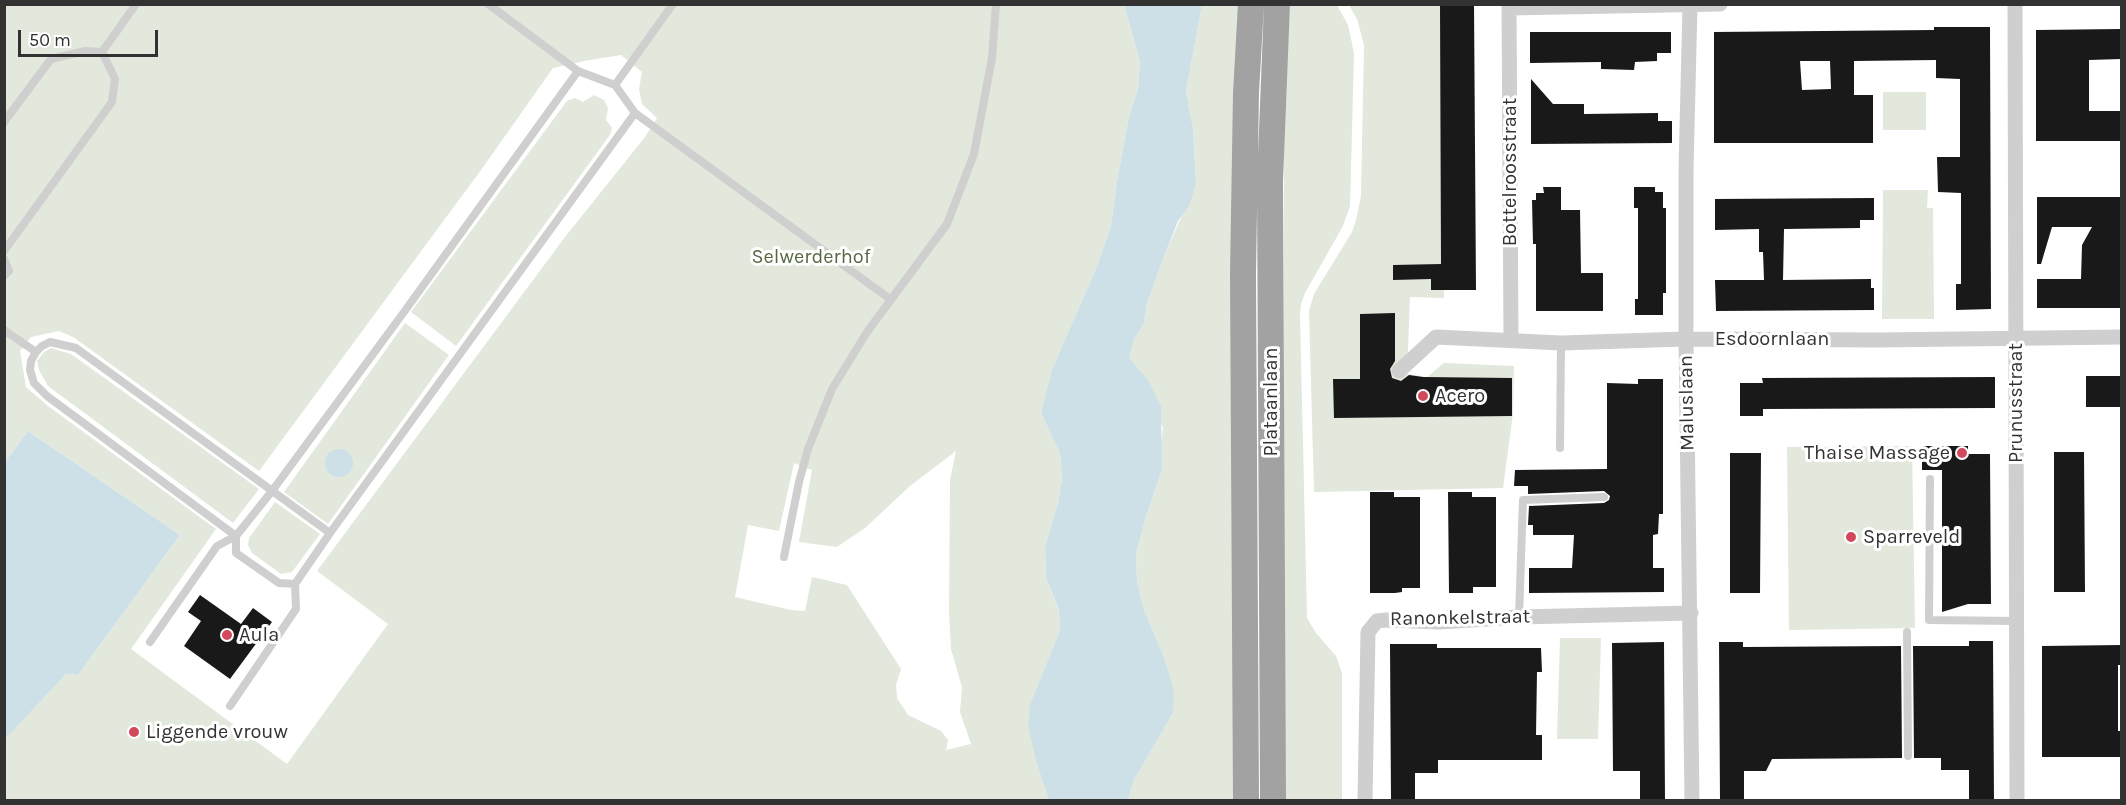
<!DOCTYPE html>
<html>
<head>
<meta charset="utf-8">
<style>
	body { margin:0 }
	#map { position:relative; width:2126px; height:805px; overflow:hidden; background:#fff; font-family:Karla,sans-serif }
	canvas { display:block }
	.frame { position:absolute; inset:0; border:6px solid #323232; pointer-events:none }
	.scale { position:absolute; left:18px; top:30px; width:140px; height:27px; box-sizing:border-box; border:3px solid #323232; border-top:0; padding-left:8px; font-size:18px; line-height:21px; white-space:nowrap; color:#323232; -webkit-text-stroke:4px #fff; paint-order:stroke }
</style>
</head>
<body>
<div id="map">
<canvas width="2126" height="805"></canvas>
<div class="frame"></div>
<div class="scale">50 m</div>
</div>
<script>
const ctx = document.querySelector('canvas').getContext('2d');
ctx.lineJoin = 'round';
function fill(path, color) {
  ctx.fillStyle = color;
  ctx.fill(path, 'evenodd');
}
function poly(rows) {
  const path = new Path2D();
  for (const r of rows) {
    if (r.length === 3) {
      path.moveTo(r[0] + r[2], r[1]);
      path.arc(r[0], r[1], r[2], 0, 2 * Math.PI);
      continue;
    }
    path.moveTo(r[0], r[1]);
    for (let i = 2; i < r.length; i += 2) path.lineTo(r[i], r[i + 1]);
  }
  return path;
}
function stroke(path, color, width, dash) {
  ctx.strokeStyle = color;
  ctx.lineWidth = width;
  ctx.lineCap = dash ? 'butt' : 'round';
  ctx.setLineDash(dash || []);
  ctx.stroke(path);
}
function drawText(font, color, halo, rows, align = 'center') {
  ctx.font = font + ' Karla,sans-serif';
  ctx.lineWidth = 6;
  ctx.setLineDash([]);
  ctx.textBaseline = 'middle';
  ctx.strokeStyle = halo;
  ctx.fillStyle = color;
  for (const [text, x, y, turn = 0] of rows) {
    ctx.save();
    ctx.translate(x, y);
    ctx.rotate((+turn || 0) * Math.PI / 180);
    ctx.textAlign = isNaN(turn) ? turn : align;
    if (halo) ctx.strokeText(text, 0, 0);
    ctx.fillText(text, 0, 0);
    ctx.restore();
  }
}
const green = poly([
	[5,5,1124,5,1140,62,1138,89,1129,116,1117,181,1111,226,1097,266,1051,372,1041,413,1060,453,1062,479,1058,503,1045,547,1046,578,1059,611,1060,630,1030,704,1037,765,1049,800,5,800,4,739,66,674,78,675,180,535,28,431,5,462],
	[621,55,642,72,639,89,642,104,657,118,645,137,565,237,317,571,388,624,287,764,131,649,216,529,48,406,26,387,20,351,31,337,59,331,73,337,259,471,481,170,553,68,584,61],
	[956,451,950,480,949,613,951,649,962,687,960,712,971,744,946,750,948,740,941,731,908,715,897,698,896,685,901,669,847,585,812,577,805,611,791,610,735,597,748,525,779,531,794,463,812,470,799,542,837,547,865,528,910,486],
	[1202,5,1242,5,1234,800,1128,800,1134,780,1173,713,1161,650,1144,610,1137,581,1136,553,1146,517,1162,470,1161,444,1163,428,1146,377,1129,358,1134,340,1144,323,1147,303,1165,254,1196,183,1193,128,1186,91],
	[1290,5,1337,5,1348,25,1354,53,1350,206,1343,226,1305,293,1301,304,1300,316,1307,618,1316,633,1336,656,1342,673,1342,800,1284,800,1284,115],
	[1349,5,1443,5,1444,298,1410,297,1407,374,1427,377,1444,363,1514,366,1513,413,1503,488,1314,492,1309,311,1314,294,1352,232,1356,220,1361,196,1364,45,1357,19],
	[1883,92,1926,92,1926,130,1883,130],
	[594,95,604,100,608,108,606,120,612,128,610,135,456,346,411,312,567,101,575,98,583,102],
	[1883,190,1928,190,1927,208,1933,208,1934,319,1882,319],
	[405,323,449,355,328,524,284,492],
	[51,348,71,354,259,489,233,523,48,386,39,370,37,361,44,352],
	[1912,446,1915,628,1789,630,1787,447],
	[275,502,320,534,292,572,281,574,252,553,248,545,249,538],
	[1560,638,1601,638,1598,739,1557,739]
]);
const water = poly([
	[1124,5,1202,5,1186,91,1193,128,1196,183,1190,204,1178,221,1165,254,1147,303,1144,323,1134,340,1129,358,1146,377,1161,406,1162,470,1146,517,1136,553,1137,581,1144,610,1161,650,1171,680,1174,694,1173,713,1134,780,1128,800,1049,800,1037,765,1028,726,1030,704,1060,630,1059,610,1046,578,1045,547,1058,503,1062,479,1060,453,1041,413,1051,372,1097,266,1111,226,1117,181,1129,116,1138,89,1140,62],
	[28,431,180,535,78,675,66,674,5,739,5,462],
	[339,463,14]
]);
const building = poly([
	[1440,4,1474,4,1476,290,1431,290,1431,279,1393,280,1393,265,1441,264],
	[1934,27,1990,27,1991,309,1956,310,1956,284,1961,284,1961,193,1938,192,1937,157,1960,157,1960,79,1936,78,1936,60,1854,61,1854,95,1873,95,1873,143,1714,143,1714,32,1934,30],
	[1800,61,1830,61,1831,89,1802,90],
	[2121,29,2121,59,2089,60,2089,111,2121,111,2121,141,2036,141,2036,30],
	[1530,32,1671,32,1671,53,1657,53,1657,61,1635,62,1634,70,1601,69,1601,62,1530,63],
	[1531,79,1553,104,1584,104,1584,114,1658,113,1658,121,1672,121,1672,143,1531,144],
	[1543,187,1561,187,1561,210,1580,210,1581,273,1603,273,1603,311,1536,311,1536,244,1533,244,1532,200,1536,200,1536,193,1544,193],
	[1634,187,1655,187,1655,192,1663,192,1663,208,1666,208,1666,293,1663,293,1663,315,1635,315,1635,299,1638,299,1638,208,1634,208],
	[2037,197,2121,197,2121,308,2037,308,2037,279,2081,279,2082,245,2092,227,2052,227,2041,264,2037,264],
	[1874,198,1874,220,1860,220,1860,228,1784,229,1783,280,1871,279,1871,288,1874,288,1874,310,1716,311,1715,280,1764,280,1763,252,1759,252,1759,229,1715,230,1715,199],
	[1395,313,1395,361,1390,369,1392,378,1401,381,1409,375,1423,377,1512,378,1512,416,1334,418,1333,379,1360,379,1360,314],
	[2086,376,2121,376,2121,407,2086,407],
	[1995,377,1995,408,1763,409,1763,416,1740,416,1740,383,1763,383,1762,378],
	[1638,379,1663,379,1663,514,1659,514,1658,534,1653,535,1653,568,1664,568,1664,592,1529,593,1529,568,1572,568,1574,535,1533,535,1533,525,1528,525,1529,506,1604,503,1609,500,1610,496,1604,491,1528,494,1528,486,1514,486,1515,470,1607,469,1607,383,1638,384],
	[1922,446,1968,446,1968,454,1990,454,1991,604,1968,604,1942,612,1942,470,1922,470],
	[2054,452,2084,452,2085,592,2054,592],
	[1730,453,1761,453,1760,593,1730,593],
	[1370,492,1394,492,1394,497,1420,497,1420,588,1402,588,1402,592,1395,593,1370,593],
	[1448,492,1472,492,1472,497,1496,497,1496,587,1473,587,1473,593,1449,593],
	[200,595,241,624,253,608,272,622,230,679,184,646,201,621,188,612],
	[1969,641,1993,641,1994,801,1969,801,1969,770,1941,770,1941,758,1914,758,1913,646,1969,646],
	[1664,642,1665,801,1640,801,1640,771,1613,771,1612,643],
	[1719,642,1743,642,1743,647,1901,646,1902,758,1772,759,1766,771,1744,771,1744,801,1720,801],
	[1390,644,1437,644,1437,648,1541,648,1542,672,1537,672,1536,735,1542,735,1542,760,1438,760,1438,773,1415,773,1415,801,1391,801],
	[2121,645,2121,665,2118,665,2118,731,2121,731,2121,757,2042,757,2042,646]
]);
const service = poly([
	[488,4,578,71],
	[102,52,136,4],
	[578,71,615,85,635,113,330,533,295,584,279,583,236,553,236,536,272,491,404,312,578,71],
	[615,85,673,4],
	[635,113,890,299],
	[4,122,51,59,85,51,102,52],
	[4,251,112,102,115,79,102,52],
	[4,259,9,271,4,276],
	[4,330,36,352],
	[1560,448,1561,343],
	[1930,479,1929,620,2016,621],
	[784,557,799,482,808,449,832,389,867,332,947,224,974,154,992,58,996,4],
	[1519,617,1523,500,1604,497],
	[1907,632,1908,756],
	[150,642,217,546,236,536,47,396,34,383,30,370,31,361,36,352,42,346,50,342,76,348,330,533],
	[230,706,296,609,295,584]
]);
const minor = poly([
	[1509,4,1511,339],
	[2015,4,2017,800],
	[1690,5,1686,170,1686,339,1692,800],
	[1509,8,1720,4],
	[1399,371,1436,337,1561,343,1686,339,1878,340,2122,337],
	[1365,800,1368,632,1377,621,1386,620,1439,622,1519,617,1691,613]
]);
const trunk = poly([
	[1246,800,1243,274,1246,93,1251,4],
	[1273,800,1270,181,1277,4]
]);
const markers = [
	[1423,396,6,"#d3495c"],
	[1962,453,6,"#d3495c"],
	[1851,537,6,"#d3495c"],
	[227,635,6,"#d3495c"],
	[134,732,6,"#d3495c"]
];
const streetNames = [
	["Bottelroosstraat",1510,172,-90],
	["Esdoornlaan",1772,339],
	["Plataanlaan",1271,402,-90],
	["Maluslaan",1687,403,-91],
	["Prunusstraat",2016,403,-90],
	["Ranonkelstraat",1460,618,-1]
];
const parkNames = [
	["Selwerderhof",811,257]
];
const poiNames = [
	["Acero",1435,396],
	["Thaise Massage",1950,453,"right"],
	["Sparreveld",1863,537],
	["Aula",239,635],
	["Liggende vrouw",146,732]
];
fill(green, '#e2e8dc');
fill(water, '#cde0e8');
fill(building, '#191919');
stroke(service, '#cfcfcf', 8);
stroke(minor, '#cfcfcf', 15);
stroke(trunk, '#a2a2a2', 26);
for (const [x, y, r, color] of markers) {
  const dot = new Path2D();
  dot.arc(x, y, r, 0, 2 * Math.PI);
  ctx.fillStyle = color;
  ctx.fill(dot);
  stroke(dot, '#fff', 2);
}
drawText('20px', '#323232', '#fff', streetNames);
drawText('20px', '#576943', '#fff', parkNames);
drawText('20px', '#323232', '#fff', poiNames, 'left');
</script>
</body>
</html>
